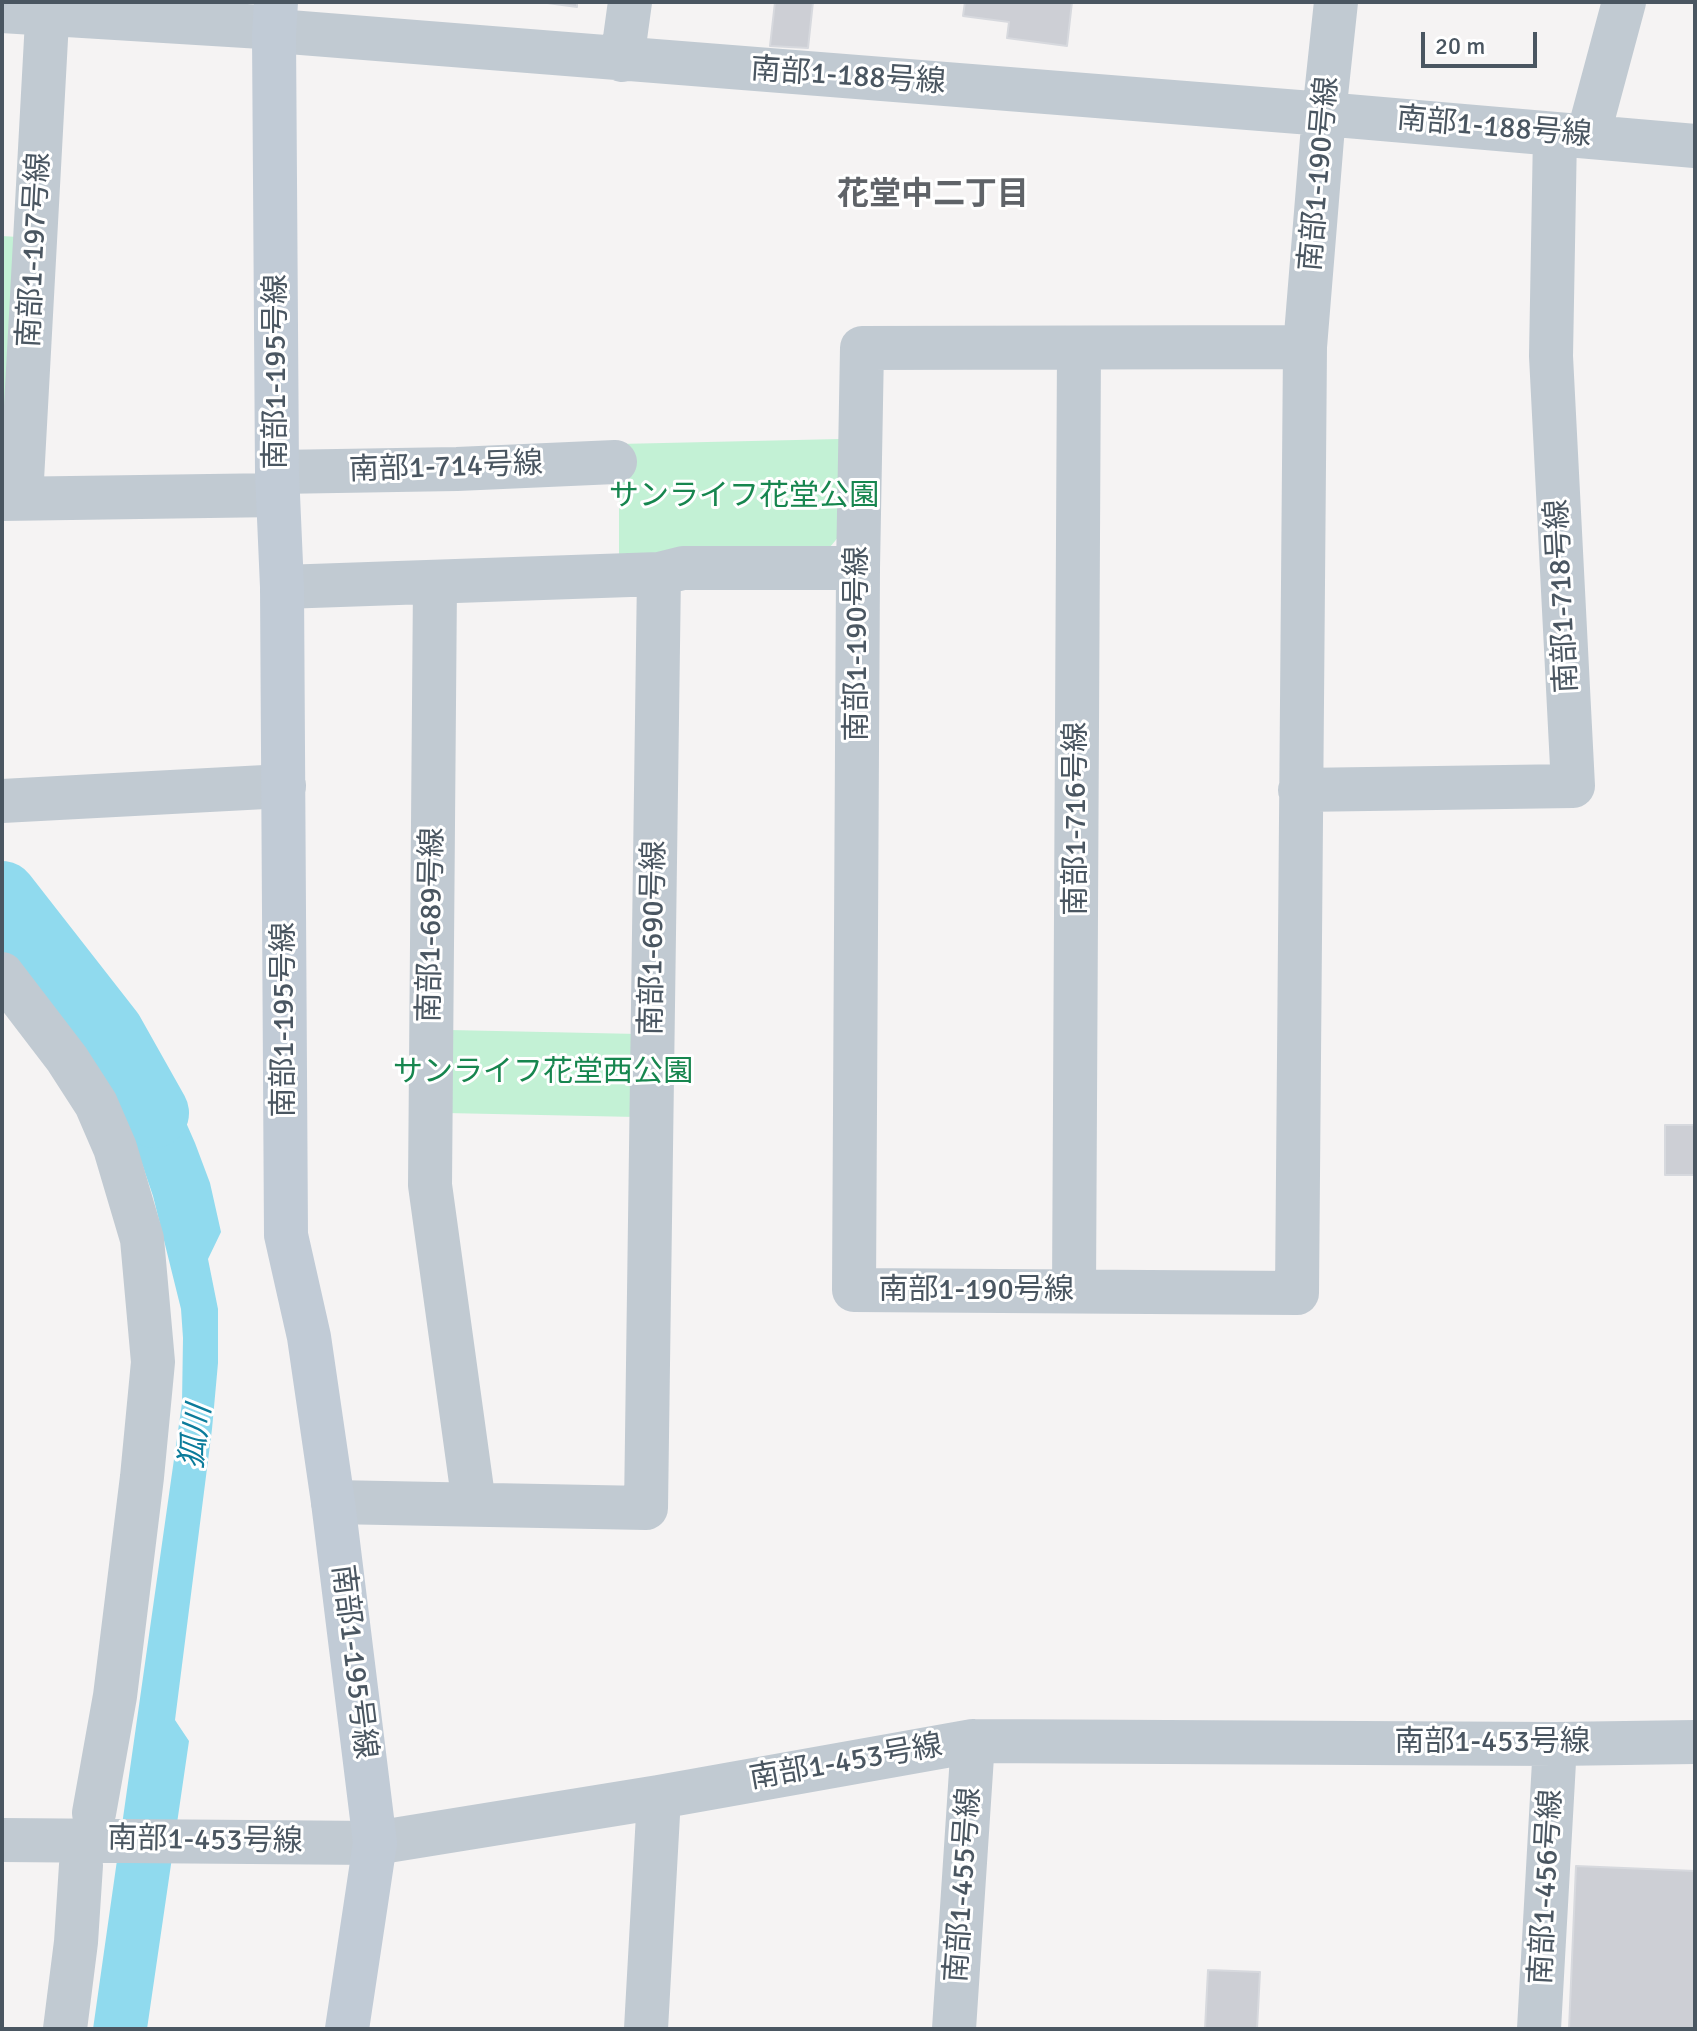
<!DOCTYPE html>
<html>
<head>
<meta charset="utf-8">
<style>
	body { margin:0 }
	#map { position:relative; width:1697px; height:2031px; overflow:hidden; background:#f5f3f3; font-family:Signika,sans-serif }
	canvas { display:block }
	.frame { position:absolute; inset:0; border:4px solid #4a5661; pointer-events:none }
	.scale { position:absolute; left:1421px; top:32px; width:116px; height:36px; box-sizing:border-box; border:4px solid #4a5661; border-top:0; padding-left:10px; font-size:24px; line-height:28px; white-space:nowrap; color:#4a5661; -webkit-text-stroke:6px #fff; paint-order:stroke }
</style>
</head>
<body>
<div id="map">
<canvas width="1697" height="2031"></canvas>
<div class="frame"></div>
<div class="scale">20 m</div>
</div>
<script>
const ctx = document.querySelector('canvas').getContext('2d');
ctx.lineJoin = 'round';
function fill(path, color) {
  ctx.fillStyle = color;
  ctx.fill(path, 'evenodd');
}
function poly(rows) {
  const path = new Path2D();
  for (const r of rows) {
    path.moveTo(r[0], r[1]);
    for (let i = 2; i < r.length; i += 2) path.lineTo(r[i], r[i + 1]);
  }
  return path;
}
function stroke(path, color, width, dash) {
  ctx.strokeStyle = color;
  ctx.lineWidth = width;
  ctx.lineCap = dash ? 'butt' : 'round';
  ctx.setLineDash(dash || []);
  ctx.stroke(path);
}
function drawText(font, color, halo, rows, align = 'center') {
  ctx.font = font + ' Signika,"Noto Sans JP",sans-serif';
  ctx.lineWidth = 6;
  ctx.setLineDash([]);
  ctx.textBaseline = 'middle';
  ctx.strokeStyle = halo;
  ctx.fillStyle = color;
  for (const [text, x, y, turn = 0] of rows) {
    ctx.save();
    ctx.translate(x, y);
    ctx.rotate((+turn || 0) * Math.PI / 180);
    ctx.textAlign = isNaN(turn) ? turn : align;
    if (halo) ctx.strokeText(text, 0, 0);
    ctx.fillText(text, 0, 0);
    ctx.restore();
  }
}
const green = poly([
	[2,236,18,237,2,469],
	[840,439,840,535,825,553,619,554,619,444],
	[449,1030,639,1034,636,1117,446,1113]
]);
const water = poly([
	[121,1018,177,1102,195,1143,210,1183,221,1232,208,1259,218,1309,218,1363,212,1429,175,1720,189,1741,147,2029,93,2029,182,1403,183,1338,181,1309,153,1196,124,1111,108,1079,87,1051]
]);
const river = poly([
	[2,896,109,1033,154,1113]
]);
const building = poly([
	[540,2,577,2,577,7,540,2],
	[775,2,813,2,808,48,770,46,775,2],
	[965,2,1072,2,1067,46,1007,38,1009,22,963,16,965,2],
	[1665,1125,1695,1125,1695,1175,1665,1175,1665,1125],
	[1576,1866,1695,1871,1695,2029,1569,2029,1576,1866],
	[1208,1970,1260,1972,1257,2029,1205,2029,1208,1970]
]);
const street = poly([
	[2,11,262,27,289,32,1324,114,1695,146],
	[622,60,630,2],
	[1588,136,1624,2],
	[1305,347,862,348,858,568,854,1290,1297,1293,1305,347,1324,114,1336,2],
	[277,472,457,469,615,462],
	[21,498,48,2],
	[2,499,278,495],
	[659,574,683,568,858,568],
	[435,583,430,1185,474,1504],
	[282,587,659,574,646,1508,333,1502],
	[1300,790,1573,786,1551,356,1555,134],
	[2,801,284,786],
	[2,974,67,1059,96,1104,115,1148,142,1239,153,1362,142,1477,115,1696,94,1813],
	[1074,1291,1079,348],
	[2,1840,375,1843,659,1797,973,1741,1555,1744,1695,1742],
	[65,2029,76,1942,81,1865],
	[646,2029,659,1797],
	[954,2029,973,1741],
	[1539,2029,1555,1744]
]);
const secondary = poly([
	[276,2,274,35,277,472,282,587,286,1235,309,1337,333,1502,375,1843,347,2029]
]);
const streetNames = [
	["南部1-188号線",848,77,4],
	["南部1-188号線",1494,128,5],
	["南部1-190号線",1320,174,-85],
	["南部1-197号線",35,250,-87],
	["南部1-195号線",277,372,-90],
	["南部1-714号線",446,468,-2],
	["南部1-718号線",1563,596,-93],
	["南部1-190号線",858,644,-90],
	["南部1-716号線",1077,819,-90],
	["南部1-689号線",432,925,-89],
	["南部1-690号線",654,938,-89],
	["南部1-195号線",285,1020,-90],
	["南部1-190号線",976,1291],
	["南部1-195号線",353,1662,83],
	["南部1-453号線",1492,1743],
	["南部1-453号線",846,1763,-10],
	["南部1-453号線",205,1841,1],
	["南部1-455号線",964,1885,-86],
	["南部1-456号線",1547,1887,-87]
];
const parkNames = [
	["サンライフ花堂公園",744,497],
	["サンライフ花堂西公園",543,1073]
];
const neighbourhoodNames = [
	["花堂中二丁目",933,196]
];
const waterNames = [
	["狐川",197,1437,-82]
];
fill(green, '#c3f1d5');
fill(water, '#90daee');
stroke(river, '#90daee', 70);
fill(building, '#cdcfd5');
stroke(building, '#d7d9de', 2);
stroke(street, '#c1cad2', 44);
stroke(secondary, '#c1cbd6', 44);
drawText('30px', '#4a5661', '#fff', streetNames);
drawText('30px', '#17864f', '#fff', parkNames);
drawText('bold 32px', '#5f6368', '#fff', neighbourhoodNames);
drawText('italic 32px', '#0c7c9b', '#fff', waterNames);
</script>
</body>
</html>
